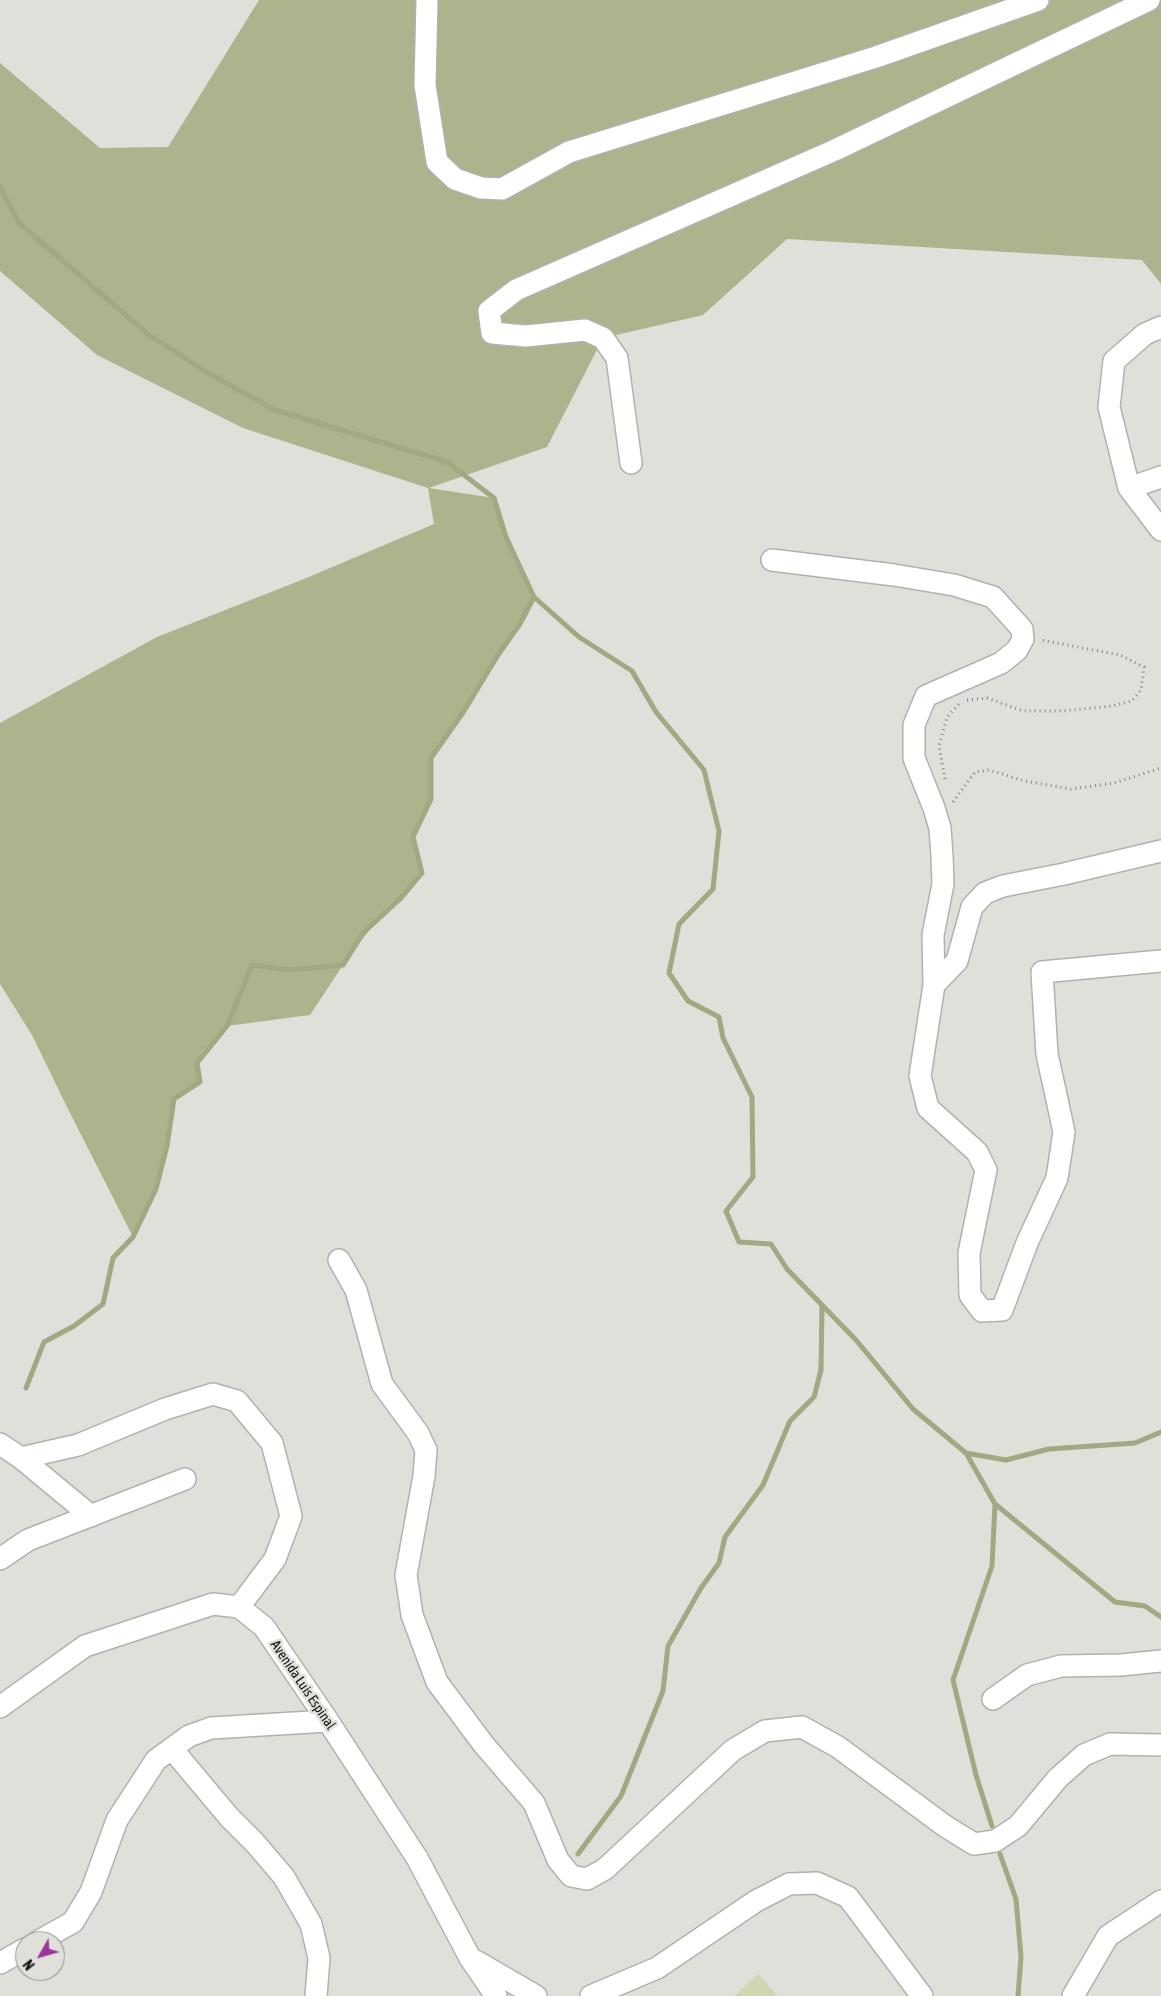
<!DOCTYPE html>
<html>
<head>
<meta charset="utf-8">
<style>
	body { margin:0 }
	#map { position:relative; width:1161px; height:1996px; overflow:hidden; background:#dee0d9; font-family:"Asap Condensed",sans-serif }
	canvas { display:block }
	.north { position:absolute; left:15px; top:1931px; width:50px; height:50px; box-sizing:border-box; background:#dee0d9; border:1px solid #8c8e88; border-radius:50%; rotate:232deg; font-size:14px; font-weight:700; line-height:20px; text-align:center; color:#11120f }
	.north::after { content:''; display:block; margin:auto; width:18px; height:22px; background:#9b369b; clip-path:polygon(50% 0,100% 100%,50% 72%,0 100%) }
</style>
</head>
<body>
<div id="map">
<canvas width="1161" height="1996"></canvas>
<div class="north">N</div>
</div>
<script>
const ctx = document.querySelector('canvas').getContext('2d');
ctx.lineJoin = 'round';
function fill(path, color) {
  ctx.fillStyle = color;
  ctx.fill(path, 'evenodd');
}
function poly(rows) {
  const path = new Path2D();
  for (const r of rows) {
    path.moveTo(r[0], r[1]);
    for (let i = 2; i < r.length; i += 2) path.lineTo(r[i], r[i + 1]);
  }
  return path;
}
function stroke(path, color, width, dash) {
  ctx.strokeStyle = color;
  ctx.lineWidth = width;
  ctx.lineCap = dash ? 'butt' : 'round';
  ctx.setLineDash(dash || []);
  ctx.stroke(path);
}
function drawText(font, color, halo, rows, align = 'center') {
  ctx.font = font + ' "Asap Condensed",sans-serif';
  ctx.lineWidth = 5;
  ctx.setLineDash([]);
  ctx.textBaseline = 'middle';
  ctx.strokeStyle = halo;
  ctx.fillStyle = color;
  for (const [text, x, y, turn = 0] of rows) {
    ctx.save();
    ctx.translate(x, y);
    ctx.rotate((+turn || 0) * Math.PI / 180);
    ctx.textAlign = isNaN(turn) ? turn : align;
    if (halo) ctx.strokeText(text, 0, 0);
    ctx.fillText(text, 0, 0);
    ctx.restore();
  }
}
const green = poly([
	[758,1974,778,1996,734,1996]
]);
const forest = poly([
	[259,0,1161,0,1161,284,1142,260,787,239,703,315,603,338,547,447,429,488,494,498,506,537,534,597,520,624,498,654,464,711,431,758,431,799,413,837,422,873,401,898,376,921,343,965,310,1015,227,1026,197,1063,200,1082,174,1099,167,1145,156,1189,133,1237,66,1105,32,1035,0,984,0,723,157,637,304,579,434,524,428,488,243,428,97,355,0,271,0,63,100,148,168,147]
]);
const stream = poly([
	[0,186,19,223,149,335,208,373,275,410,447,462,494,498,506,537,534,597,579,637,632,671,656,712,704,770,719,831,713,889,679,924,669,973,688,1001,719,1017,723,1038,752,1097,753,1177,726,1211,739,1242,771,1244,787,1269,856,1340,913,1409,966,1453,1006,1460,1049,1449,1135,1443,1161,1432],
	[26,1388,44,1342,74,1326,103,1304,113,1258,133,1237,156,1189,167,1146,174,1099,200,1082,197,1063,227,1026,252,965,291,970,343,965,363,933,401,898,422,873,413,837,431,799,431,758,464,711,498,655,520,624,534,597],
	[966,1453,995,1504,992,1566,953,1680,976,1775,992,1826],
	[995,1504,1115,1602,1145,1606,1161,1617],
	[578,1854,621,1796,663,1691,668,1646,701,1588,719,1563,725,1537,763,1485,790,1421,814,1397,821,1370,822,1306],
	[1000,1854,1016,1899,1021,1957,1018,1996]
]);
const path = poly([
	[967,700,987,698,1023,711,1062,711,1113,706,1132,701,1141,690,1144,667,1120,655,1041,640],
	[945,779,939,746,947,717,961,702],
	[953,802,975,772,989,770,1025,781,1071,789,1114,783,1161,768]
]);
const minor = poly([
	[427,0,425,85,437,162,455,179,481,188,502,189,569,152,876,57,1038,0],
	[1161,327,1145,334,1114,361,1109,407,1129,488,1161,530],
	[631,463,617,358,603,338,585,330,526,336,492,333,489,311,516,290,835,150,1149,0],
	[1129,488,1161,477],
	[772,560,894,575,954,585,993,597,1022,629,1023,639,1017,650,1001,663,926,696,914,725,914,758,934,808,940,828,942,856,943,884,933,935,934,985],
	[1161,851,1064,874,1003,886,985,893,972,907,957,961,934,985,920,1076,928,1108,977,1152,986,1170,969,1253,970,1295,982,1311,1002,1310,1027,1243,1057,1178,1064,1132,1047,1054,1042,972,1161,961],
	[339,1260,356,1290,382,1384,418,1433,426,1450,424,1476,406,1575,412,1615,437,1682,484,1745,534,1803,558,1860,571,1876,587,1879,605,1869,733,1750,765,1731,802,1727,838,1747,945,1826,974,1844,995,1841,1018,1826,1058,1778,1084,1755,1110,1744,1161,1745],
	[0,1444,21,1458,78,1445,165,1409,213,1394,237,1401,272,1443,291,1516,275,1559,239,1607],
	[21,1458,91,1516],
	[0,1559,28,1540,185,1479],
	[993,1699,1027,1675,1061,1666,1121,1665,1161,1661],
	[0,1707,85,1646,213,1604,239,1607,264,1627,328,1721,417,1858,470,1958,496,1996],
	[172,1749,229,1817,255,1843,284,1877,311,1924,319,1958,316,1996],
	[39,1941,73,1922,91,1892,117,1820,156,1760,189,1736,211,1728,328,1721],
	[476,1961,536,1996],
	[0,1963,25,1949],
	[591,1996,657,1968,756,1901,789,1884,817,1883,848,1897,922,1996],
	[1073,1996,1108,1936,1161,1901]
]);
const streetNames = [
	["Avenida Luis Espinal",303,1685,56]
];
fill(green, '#cfd7b1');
fill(forest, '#abb48d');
stroke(stream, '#a0a982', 5);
stroke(minor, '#b1b2ac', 24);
stroke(path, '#848580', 3, [1, 4]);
stroke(minor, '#fff', 21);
drawText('14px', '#11120f', '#dee0d9', streetNames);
</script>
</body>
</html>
